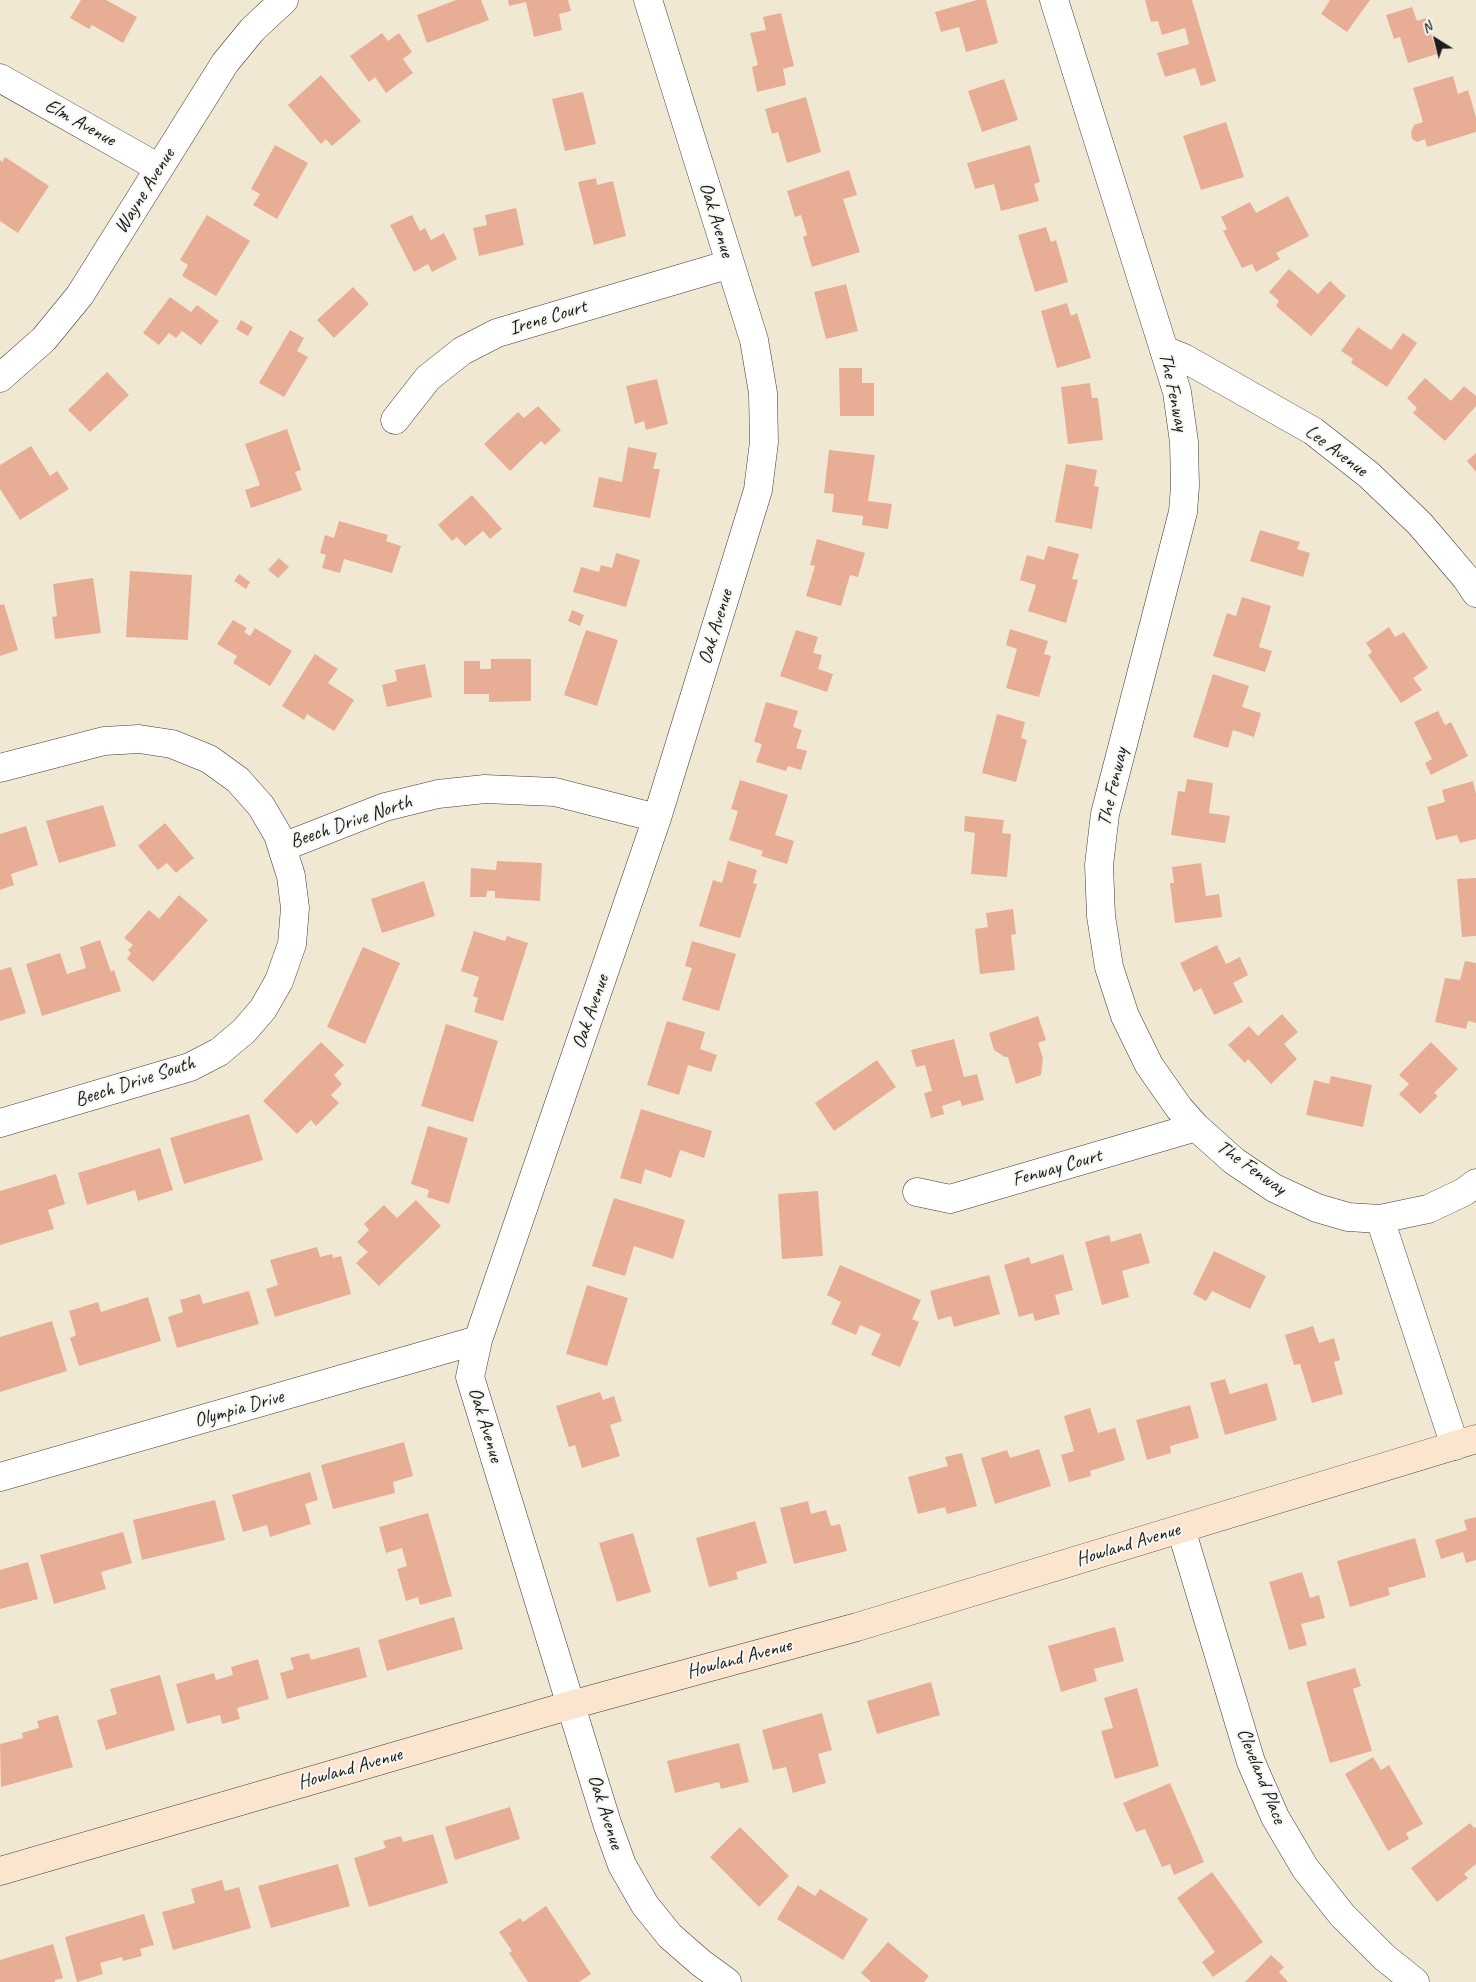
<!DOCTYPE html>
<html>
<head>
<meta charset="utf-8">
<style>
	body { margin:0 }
	#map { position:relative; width:1476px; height:1982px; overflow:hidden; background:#f1e8d3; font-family:Caveat,sans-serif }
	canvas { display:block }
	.north { position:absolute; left:1411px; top:15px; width:50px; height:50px; -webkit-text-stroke:4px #f6f6f2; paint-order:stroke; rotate:324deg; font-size:14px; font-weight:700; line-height:20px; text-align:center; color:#1c1c1c }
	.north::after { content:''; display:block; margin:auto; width:18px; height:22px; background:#1c1c1c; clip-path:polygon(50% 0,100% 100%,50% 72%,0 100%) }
</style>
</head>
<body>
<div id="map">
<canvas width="1476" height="1982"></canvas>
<div class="north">N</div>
</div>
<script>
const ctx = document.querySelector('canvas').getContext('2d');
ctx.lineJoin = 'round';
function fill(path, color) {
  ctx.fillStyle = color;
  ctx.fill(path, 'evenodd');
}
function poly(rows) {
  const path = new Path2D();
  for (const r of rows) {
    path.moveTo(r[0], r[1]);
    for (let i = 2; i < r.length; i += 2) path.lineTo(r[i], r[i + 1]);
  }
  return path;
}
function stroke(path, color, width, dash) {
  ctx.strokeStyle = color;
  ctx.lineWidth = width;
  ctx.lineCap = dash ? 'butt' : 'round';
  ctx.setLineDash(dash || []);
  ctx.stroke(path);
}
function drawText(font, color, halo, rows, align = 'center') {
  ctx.font = font + ' Caveat,sans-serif';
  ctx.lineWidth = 4;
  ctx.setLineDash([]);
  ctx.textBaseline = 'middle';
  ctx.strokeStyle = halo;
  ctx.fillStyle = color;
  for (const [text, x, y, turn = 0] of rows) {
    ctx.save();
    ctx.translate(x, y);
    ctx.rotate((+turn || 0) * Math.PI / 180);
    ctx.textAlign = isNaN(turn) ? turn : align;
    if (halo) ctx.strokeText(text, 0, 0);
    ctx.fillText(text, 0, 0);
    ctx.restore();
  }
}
const building = poly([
	[81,0,106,0,137,17,123,43,92,25,89,29,70,18],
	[456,0,481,0,489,20,427,43,417,15],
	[508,0,568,0,571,11,559,14,562,30,534,37,526,2,509,6],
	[977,0,986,0,998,43,966,52,959,27,941,32,935,12],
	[1145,0,1192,0,1216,81,1201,86,1195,68,1165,77,1157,53,1189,44,1185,28,1162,35,1158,21,1151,22],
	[1330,0,1370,0,1347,32,1321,14],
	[1412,7,1417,21,1426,18,1437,54,1408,63,1400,37,1394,39,1386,15],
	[781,13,794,66,783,69,786,85,757,92,752,67,758,65,750,33,766,30,763,17],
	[382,33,388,41,399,33,412,52,403,59,413,73,386,93,375,77,369,82,350,56],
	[321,75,361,121,332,146,326,139,321,144,288,105],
	[1453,76,1458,94,1468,90,1476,117,1476,132,1427,147,1425,139,1417,142,1412,139,1411,132,1414,125,1423,122,1413,88],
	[1004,79,1018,120,982,132,968,91],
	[583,92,596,144,565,151,552,99],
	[806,97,821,152,787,163,778,132,772,134,765,109],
	[1226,122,1244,177,1201,190,1183,136],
	[275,145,308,163,277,219,253,205,260,194,251,189],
	[1030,145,1040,182,1034,184,1039,201,1001,211,994,184,975,189,967,163],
	[5,157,49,186,18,233,0,221,0,160,2,162],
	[849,170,857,195,843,199,860,252,812,267,803,237,807,235,801,215,795,217,787,191],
	[596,178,597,185,613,181,626,236,594,245,578,182],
	[1288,196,1309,236,1276,253,1280,259,1256,272,1252,264,1242,268,1223,231,1227,229,1221,217,1250,202,1256,213],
	[516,208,524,245,479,256,473,228,487,225,485,215],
	[207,215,250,241,216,296,182,276,188,265,180,260],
	[412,215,420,231,425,228,431,240,444,233,457,259,432,272,428,264,414,272,390,225],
	[1046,227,1051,242,1056,240,1068,282,1035,292,1018,235],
	[1289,269,1318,294,1330,281,1346,296,1311,336,1276,306,1279,301,1269,292],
	[846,284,858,331,826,339,814,292],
	[353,287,369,304,334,338,317,320],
	[170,297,191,312,197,305,219,321,201,345,182,331,176,338,169,333,159,345,143,333],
	[1067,303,1071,316,1077,313,1091,358,1057,368,1041,311],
	[241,320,253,327,248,336,236,329],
	[1358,327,1391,350,1403,333,1417,343,1387,387,1351,363,1353,359,1341,351],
	[290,330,304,338,297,351,308,357,284,397,259,383],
	[839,368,862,368,862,383,874,383,874,416,840,416],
	[107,372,129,395,90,432,68,410],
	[1425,378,1451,401,1464,386,1476,396,1476,406,1445,441,1413,413,1417,408,1407,398],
	[657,379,668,424,646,430,644,421,635,424,626,386],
	[1090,383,1092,398,1098,398,1103,440,1068,444,1061,387],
	[538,406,561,430,545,445,541,441,510,471,484,444,518,412,524,418],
	[287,429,301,470,295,472,302,490,251,508,245,490,260,485,245,444],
	[31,446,50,476,57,471,69,489,20,520,0,489,0,465],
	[628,447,657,453,653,469,660,469,650,518,593,507,599,477,622,482],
	[829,450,875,455,868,501,892,504,888,529,862,525,863,516,832,512,834,494,824,493],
	[1476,453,1476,472,1467,461],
	[1066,464,1097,470,1094,486,1099,487,1092,529,1055,522],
	[472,495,502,529,490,539,483,531,465,546,457,537,452,541,438,525],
	[339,521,388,535,386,541,401,546,392,573,344,559,340,573,322,568,326,555,320,553,325,535,334,538],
	[1260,530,1300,542,1297,549,1310,553,1303,577,1250,561],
	[817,539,865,553,858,577,850,575,841,606,806,596,815,566,810,565],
	[1048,546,1079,554,1072,579,1078,580,1066,623,1028,611,1036,585,1020,580,1027,555,1044,560],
	[616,553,640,560,626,607,573,592,581,567,599,572,601,565,612,568],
	[279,558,289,567,278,578,268,570],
	[130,571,192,575,188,640,126,637],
	[239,574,250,582,246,589,234,581],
	[93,578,101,633,55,639,52,617,57,616,53,584],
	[1242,597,1271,606,1259,647,1272,651,1265,672,1213,656,1227,613,1236,616],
	[4,604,18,650,0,656,0,605],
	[572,610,584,615,580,626,568,621],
	[233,620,247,628,244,632,250,636,255,628,292,651,270,686,233,663,237,656,217,644],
	[1389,627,1395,637,1404,632,1428,668,1413,678,1422,690,1401,703,1368,655,1372,652,1366,643],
	[1010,629,1048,641,1044,654,1051,656,1039,697,1006,688,1017,649,1006,645],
	[586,630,618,640,597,706,564,695],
	[796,630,818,637,813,653,822,655,818,669,833,674,827,692,780,676],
	[315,654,338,669,328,683,354,700,334,731,307,714,304,720,282,706],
	[491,659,531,659,531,701,489,702,489,694,464,694,464,661,480,661,480,669,491,669],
	[425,664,432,697,387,707,382,685,397,681,395,670],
	[1213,674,1249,686,1242,707,1261,713,1254,737,1233,730,1228,748,1193,737],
	[766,702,798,711,793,727,802,730,796,748,807,751,801,770,788,766,786,771,756,762,762,744,754,742],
	[1438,711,1445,725,1451,722,1468,756,1431,775,1425,763,1432,759,1414,722],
	[997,714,1025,722,1021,738,1027,740,1016,782,982,773],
	[1187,779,1213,783,1209,813,1230,816,1225,843,1171,835,1178,791,1185,792],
	[740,780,788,795,775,835,794,841,787,864,761,856,763,851,729,840,738,811,731,809],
	[1473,781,1476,794,1476,839,1460,843,1457,835,1436,840,1427,807,1445,802,1442,790],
	[103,805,116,846,59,863,46,821],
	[965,816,1004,820,1002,833,1011,834,1007,877,971,874,975,833,964,831],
	[165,823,194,858,176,873,167,863,158,870,138,846],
	[26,826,38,865,11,874,14,885,0,890,0,834],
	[497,861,542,863,540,901,495,898,495,891,487,891,486,897,470,897,471,868,496,870],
	[728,861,757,870,753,883,757,884,740,938,699,926,713,880,722,883],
	[1201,863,1206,896,1219,894,1222,917,1175,923,1170,883,1174,883,1172,867],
	[1476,878,1476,936,1462,937,1457,879],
	[424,881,435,916,382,933,371,899],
	[179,895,208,920,153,982,127,959,131,953,128,950,133,945,124,938,149,910,159,919],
	[1013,909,1016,934,1011,935,1015,970,980,974,975,929,988,927,986,913],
	[474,931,505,941,507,936,528,943,503,1021,474,1012,478,998,473,996,479,977,461,971],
	[100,940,111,972,114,970,121,991,42,1016,26,964,60,953,67,974,86,968,80,947],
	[692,941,736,954,719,1011,682,1000,692,968,685,966],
	[1217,945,1226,964,1240,957,1248,975,1233,983,1243,1002,1214,1015,1201,988,1194,992,1180,963],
	[363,947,400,963,365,1044,327,1027],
	[1465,961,1476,963,1476,1023,1468,1021,1466,1029,1435,1022,1445,978,1460,980],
	[11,967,26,1013,0,1021,0,970],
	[1282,1014,1298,1032,1284,1044,1297,1059,1271,1084,1248,1059,1245,1063,1228,1045,1249,1026,1258,1036],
	[1038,1016,1046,1040,1038,1043,1043,1058,1041,1075,1016,1084,1008,1057,1005,1057,994,1050,989,1033],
	[667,1021,705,1032,700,1049,717,1055,711,1072,688,1065,679,1095,647,1085],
	[446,1024,498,1041,473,1122,421,1106],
	[954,1039,964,1077,977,1074,984,1100,962,1106,960,1100,942,1106,944,1114,931,1118,924,1093,932,1091,925,1065,916,1067,911,1050],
	[321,1042,344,1065,334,1075,342,1084,331,1095,339,1103,316,1126,311,1120,297,1134,263,1101],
	[1431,1042,1458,1069,1434,1093,1438,1096,1420,1114,1399,1094,1409,1084,1399,1075],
	[877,1060,896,1087,834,1131,815,1103],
	[1331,1076,1372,1085,1363,1127,1306,1115,1314,1080,1329,1084],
	[641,1109,712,1131,704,1158,680,1150,671,1178,645,1169,641,1184,620,1178],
	[249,1114,263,1160,184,1184,170,1138],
	[428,1126,468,1138,449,1204,427,1197,429,1190,411,1184],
	[160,1148,173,1190,138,1201,135,1190,87,1205,78,1173],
	[56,1174,65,1204,48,1210,54,1229,0,1245,0,1191],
	[818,1191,823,1256,782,1259,778,1194],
	[614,1198,685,1220,673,1259,634,1246,625,1276,592,1266],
	[416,1200,441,1226,379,1286,356,1263,368,1252,357,1242,369,1230,364,1224,384,1205,397,1218],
	[1141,1233,1150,1263,1122,1271,1129,1297,1102,1305,1085,1242,1109,1235,1111,1242],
	[317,1247,320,1257,332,1254,333,1258,341,1256,351,1294,275,1317,266,1289,278,1285,270,1260],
	[1214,1251,1266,1276,1250,1309,1212,1291,1206,1301,1193,1294],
	[1063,1254,1073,1290,1055,1295,1060,1314,1035,1321,1033,1313,1019,1317,1004,1265,1029,1257,1031,1264],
	[840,1265,921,1300,912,1319,919,1322,900,1367,871,1355,881,1334,860,1325,856,1335,831,1324,841,1302,827,1295],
	[989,1275,1000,1314,954,1327,951,1316,938,1320,930,1291],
	[587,1285,628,1298,607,1366,566,1354],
	[249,1291,259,1324,177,1348,168,1317,183,1312,180,1300,200,1294,203,1304],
	[148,1297,161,1341,79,1366,70,1338,76,1335,69,1311,98,1302,101,1312],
	[52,1321,67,1371,0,1392,0,1337],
	[1313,1326,1319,1343,1334,1338,1340,1360,1334,1362,1343,1394,1312,1403,1300,1364,1294,1365,1285,1335],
	[1225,1379,1230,1394,1267,1383,1277,1420,1225,1435,1210,1383],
	[600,1392,603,1400,614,1396,622,1421,610,1425,620,1456,582,1468,575,1445,569,1447,556,1406],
	[1190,1405,1199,1438,1170,1446,1171,1453,1147,1460,1136,1420],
	[1090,1408,1098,1433,1115,1428,1125,1460,1090,1471,1091,1476,1069,1482,1061,1455,1074,1451,1064,1416],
	[404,1442,413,1476,393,1482,395,1493,333,1509,321,1465],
	[1039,1449,1051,1486,995,1504,981,1458,1007,1450,1010,1458],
	[962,1453,977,1506,947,1514,945,1507,918,1514,908,1477,948,1466,945,1457],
	[310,1472,318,1500,305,1504,311,1524,270,1537,267,1525,243,1532,232,1495],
	[215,1500,225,1540,142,1560,133,1520],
	[808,1501,811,1514,826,1510,831,1526,840,1524,847,1551,794,1564,780,1508],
	[428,1513,452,1596,420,1605,418,1597,406,1601,397,1569,407,1566,402,1548,386,1553,379,1527],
	[1476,1517,1476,1560,1466,1563,1463,1552,1441,1559,1435,1540,1467,1530,1464,1520],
	[755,1521,767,1563,736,1572,738,1579,709,1587,696,1538],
	[123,1532,132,1563,101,1572,106,1589,54,1604,40,1555],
	[633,1533,651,1592,617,1602,599,1543],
	[1415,1538,1426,1577,1388,1588,1390,1595,1350,1607,1337,1561],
	[28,1562,38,1599,0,1609,0,1570],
	[1302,1572,1310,1598,1319,1595,1325,1618,1301,1624,1307,1645,1289,1650,1269,1582],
	[454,1617,463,1649,387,1671,378,1640],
	[1115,1627,1124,1661,1094,1669,1097,1681,1061,1692,1048,1646],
	[359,1647,367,1677,287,1699,280,1673,294,1669,290,1658,309,1653,311,1660],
	[258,1659,269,1699,237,1708,240,1719,222,1724,220,1715,187,1724,176,1684,214,1673,216,1680,233,1675,231,1667],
	[1355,1668,1361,1686,1353,1689,1372,1751,1330,1763,1306,1682],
	[160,1675,175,1730,106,1750,97,1720,117,1714,110,1689],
	[931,1682,940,1715,877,1734,867,1701],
	[1137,1688,1159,1766,1115,1779,1101,1731,1113,1728,1104,1698],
	[822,1713,832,1750,818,1754,826,1783,793,1793,786,1767,773,1770,762,1730],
	[58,1715,73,1767,1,1787,0,1744,23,1738,22,1733,39,1728,37,1721],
	[739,1743,749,1782,721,1789,719,1782,675,1793,667,1761],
	[1373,1757,1381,1770,1389,1765,1423,1824,1406,1833,1409,1839,1388,1851,1345,1774],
	[1170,1783,1204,1862,1174,1875,1170,1864,1162,1867,1145,1829,1136,1832,1123,1803],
	[510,1807,520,1839,455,1860,445,1827],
	[1470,1823,1474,1828,1476,1827,1476,1864,1464,1874,1468,1878,1437,1902,1411,1868],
	[740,1827,789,1876,759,1907,710,1857],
	[433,1834,448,1883,369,1907,354,1858,386,1848,383,1841,401,1836,403,1842],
	[338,1864,350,1906,271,1928,258,1886],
	[1212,1872,1263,1942,1213,1977,1202,1962,1215,1952,1177,1898],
	[222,1880,225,1891,239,1887,251,1928,173,1950,162,1912,195,1903,191,1889],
	[798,1885,815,1896,820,1889,868,1919,843,1960,777,1919],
	[546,1906,591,1974,579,1982,528,1982,509,1953,512,1951,499,1932,520,1918,523,1922],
	[144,1914,154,1945,140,1949,142,1956,123,1961,122,1957,100,1963,103,1974,77,1982,65,1937],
	[888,1942,929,1976,924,1982,871,1982,861,1973],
	[53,1944,63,1978,55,1980,55,1982,0,1982,0,1960],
	[1271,1955,1284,1967,1279,1972,1288,1982,1245,1982]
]);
const street = poly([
	[648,0,754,340,763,393,764,442,758,490,657,818,478,1340,470,1377,607,1823,622,1865,645,1905,670,1936,701,1963,727,1982],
	[1054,0,1164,350,1177,392,1184,442,1185,486,1183,512,1105,814,1099,865,1101,916,1109,967,1125,1016,1149,1065,1179,1108,1196,1127,1234,1161,1274,1188,1317,1208,1348,1217,1380,1219,1428,1209,1464,1192,1476,1183],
	[0,78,159,168],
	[1164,350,1184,358,1313,431,1369,475,1420,524,1466,578,1476,593],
	[0,378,44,339,80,295,225,63,252,30,284,0],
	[395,420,428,378,462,351,497,333,730,264],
	[0,768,104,741,139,739,172,744,209,759,238,780,261,806,278,835,291,876,295,908,292,944,279,981,263,1009,244,1031,219,1052,190,1067,0,1123],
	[283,847,385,807,438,794,485,789,555,792,657,818],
	[917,1192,950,1199,1196,1127],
	[1380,1219,1455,1446],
	[0,1477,478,1340],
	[1181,1529,1251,1762,1275,1817,1305,1868,1342,1915,1384,1957,1415,1982]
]);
const secondary = poly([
	[0,1871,571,1705,857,1627,1476,1439]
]);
const streetNames = [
	["Elm Avenue",80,123,29],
	["Wayne Avenue",145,191,-58],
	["Oak Avenue",716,220,73],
	["Irene Court",548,318,-17],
	["The Fenway",1173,392,78],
	["Lee Avenue",1336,451,37],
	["Oak Avenue",716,627,-73],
	["The Fenway",1113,787,-77],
	["Beech Drive North",351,822,-19],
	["Oak Avenue",591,1012,-71],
	["Beech Drive South",135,1082,-18],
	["Fenway Court",1057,1168,-16],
	["The Fenway",1251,1168,35],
	["Olympia Drive",239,1409,-16],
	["Oak Avenue",485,1425,73],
	["Howland Avenue",1128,1545,-17],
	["Howland Avenue",739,1659,-15],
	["Howland Avenue",350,1769,-16],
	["Cleveland Place",1261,1776,68],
	["Oak Avenue",605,1812,72]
];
fill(building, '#e8ae95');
stroke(street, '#3c3b37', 29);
stroke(secondary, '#3c3b37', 29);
stroke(street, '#fff', 28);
stroke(secondary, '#fce5cf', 28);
drawText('20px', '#1c1c1c', '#f6f6f2', streetNames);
</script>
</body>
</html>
